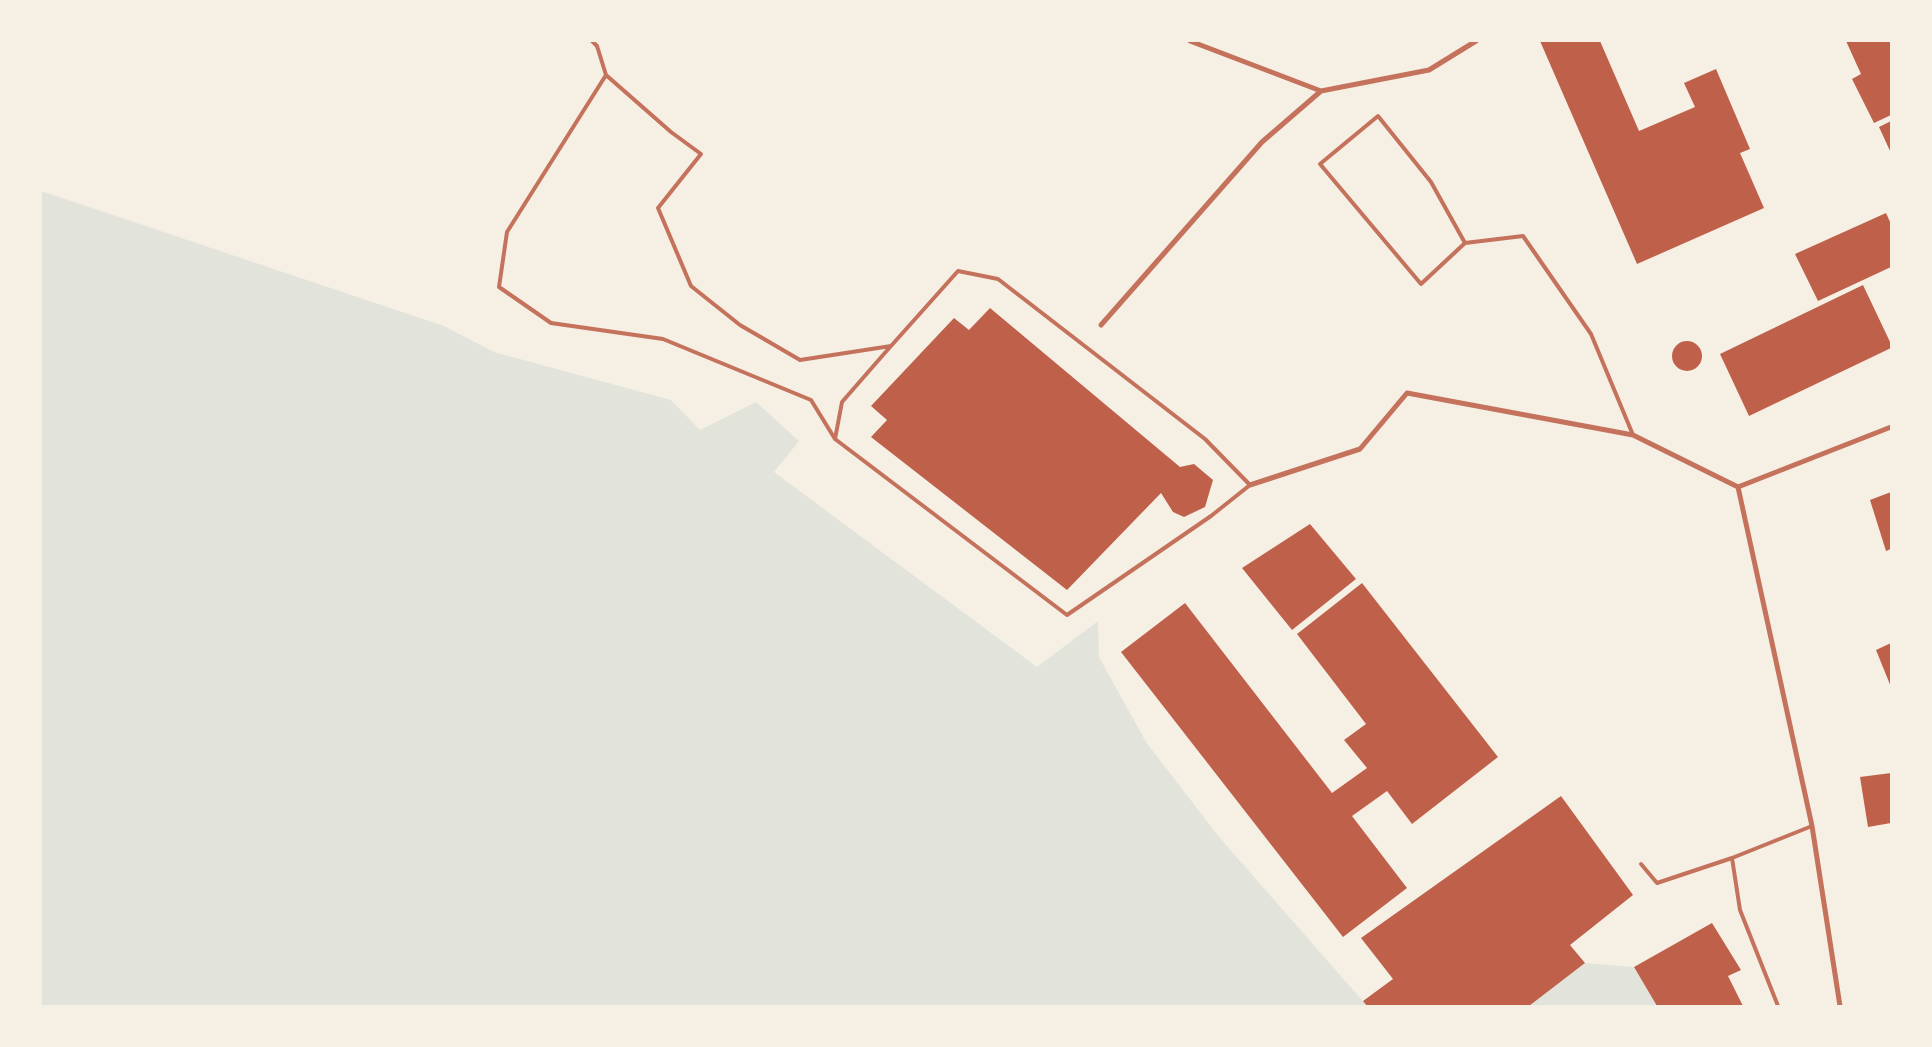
<!DOCTYPE html>
<html>
<head>
<meta charset="utf-8">
<style>
	body { margin:0 }
	#map { position:relative; width:1932px; height:1047px; overflow:hidden; background:#f6efe4; font-family:Montserrat,sans-serif }
	canvas { display:block }
	.frame { position:absolute; inset:0; border:42px solid #f6efe4; pointer-events:none }
</style>
</head>
<body>
<div id="map">
<canvas width="1932" height="1047"></canvas>
<div class="frame"></div>
</div>
<script>
const ctx = document.querySelector('canvas').getContext('2d');
ctx.lineJoin = 'round';
function fill(path, color) {
  ctx.fillStyle = color;
  ctx.fill(path, 'evenodd');
}
function poly(rows) {
  const path = new Path2D();
  for (const r of rows) {
    if (r.length === 3) {
      path.moveTo(r[0] + r[2], r[1]);
      path.arc(r[0], r[1], r[2], 0, 2 * Math.PI);
      continue;
    }
    path.moveTo(r[0], r[1]);
    for (let i = 2; i < r.length; i += 2) path.lineTo(r[i], r[i + 1]);
  }
  return path;
}
function stroke(path, color, width, dash) {
  ctx.strokeStyle = color;
  ctx.lineWidth = width;
  ctx.lineCap = dash ? 'butt' : 'round';
  ctx.setLineDash(dash || []);
  ctx.stroke(path);
}
const green = poly([
	[41,191,444,326,494,352,671,400,700,430,756,402,799,441,774,472,1037,667,1098,621,1099,657,1146,742,1219,837,1367,1006,41,1006],
	[1585,963,1634,967,1657,1006,1529,1006]
]);
const building = poly([
	[1540,41,1600,41,1639,131,1695,107,1684,83,1716,69,1750,149,1740,153,1764,208,1637,264],
	[1846,41,1891,41,1891,115,1874,123,1852,79,1861,74],
	[1891,121,1891,153,1879,127],
	[1886,213,1891,224,1891,267,1818,301,1795,254],
	[1863,285,1891,344,1891,348,1749,416,1720,354],
	[990,308,1180,467,1194,464,1213,480,1205,507,1184,517,1173,512,1161,493,1067,590,871,437,887,420,871,406,954,318,969,330],
	[1687,356,15],
	[1891,492,1891,549,1886,551,1870,500],
	[1310,524,1356,579,1292,630,1242,568],
	[1362,583,1498,757,1412,824,1387,791,1352,816,1407,888,1343,937,1121,652,1185,603,1332,793,1367,768,1344,740,1366,724,1297,634],
	[1891,643,1891,687,1876,650],
	[1891,773,1891,823,1868,827,1860,777],
	[1561,796,1633,895,1570,945,1585,963,1529,1006,1367,1006,1363,1001,1393,979,1361,938],
	[1712,923,1741,970,1728,976,1743,1006,1657,1006,1634,967]
]);
const service = poly([
	[592,41,597,46,606,75],
	[606,75,671,132,701,154,658,208,691,286,740,325,800,360,891,346,958,271,998,279,1205,439,1250,485,1211,516,1067,615,835,439,811,400,663,339,551,323,499,287,507,232,606,75],
	[1465,243,1421,284,1320,164,1378,116,1431,182,1465,243,1523,236,1591,334,1633,435],
	[835,439,842,402,890,347],
	[1732,858,1740,910,1778,1006],
	[1641,864,1657,883,1732,858,1812,826]
]);
const minor = poly([
	[1190,41,1321,91],
	[1101,325,1262,142,1321,91,1429,70,1476,41],
	[1250,485,1360,449,1407,393,1633,435,1738,487,1891,427],
	[1738,487,1812,826,1840,1006]
]);
fill(green, '#e2e4dc');
fill(building, '#bf614a');
stroke(service, '#c5725c', 4);
stroke(minor, '#c5725c', 5);
</script>
</body>
</html>
